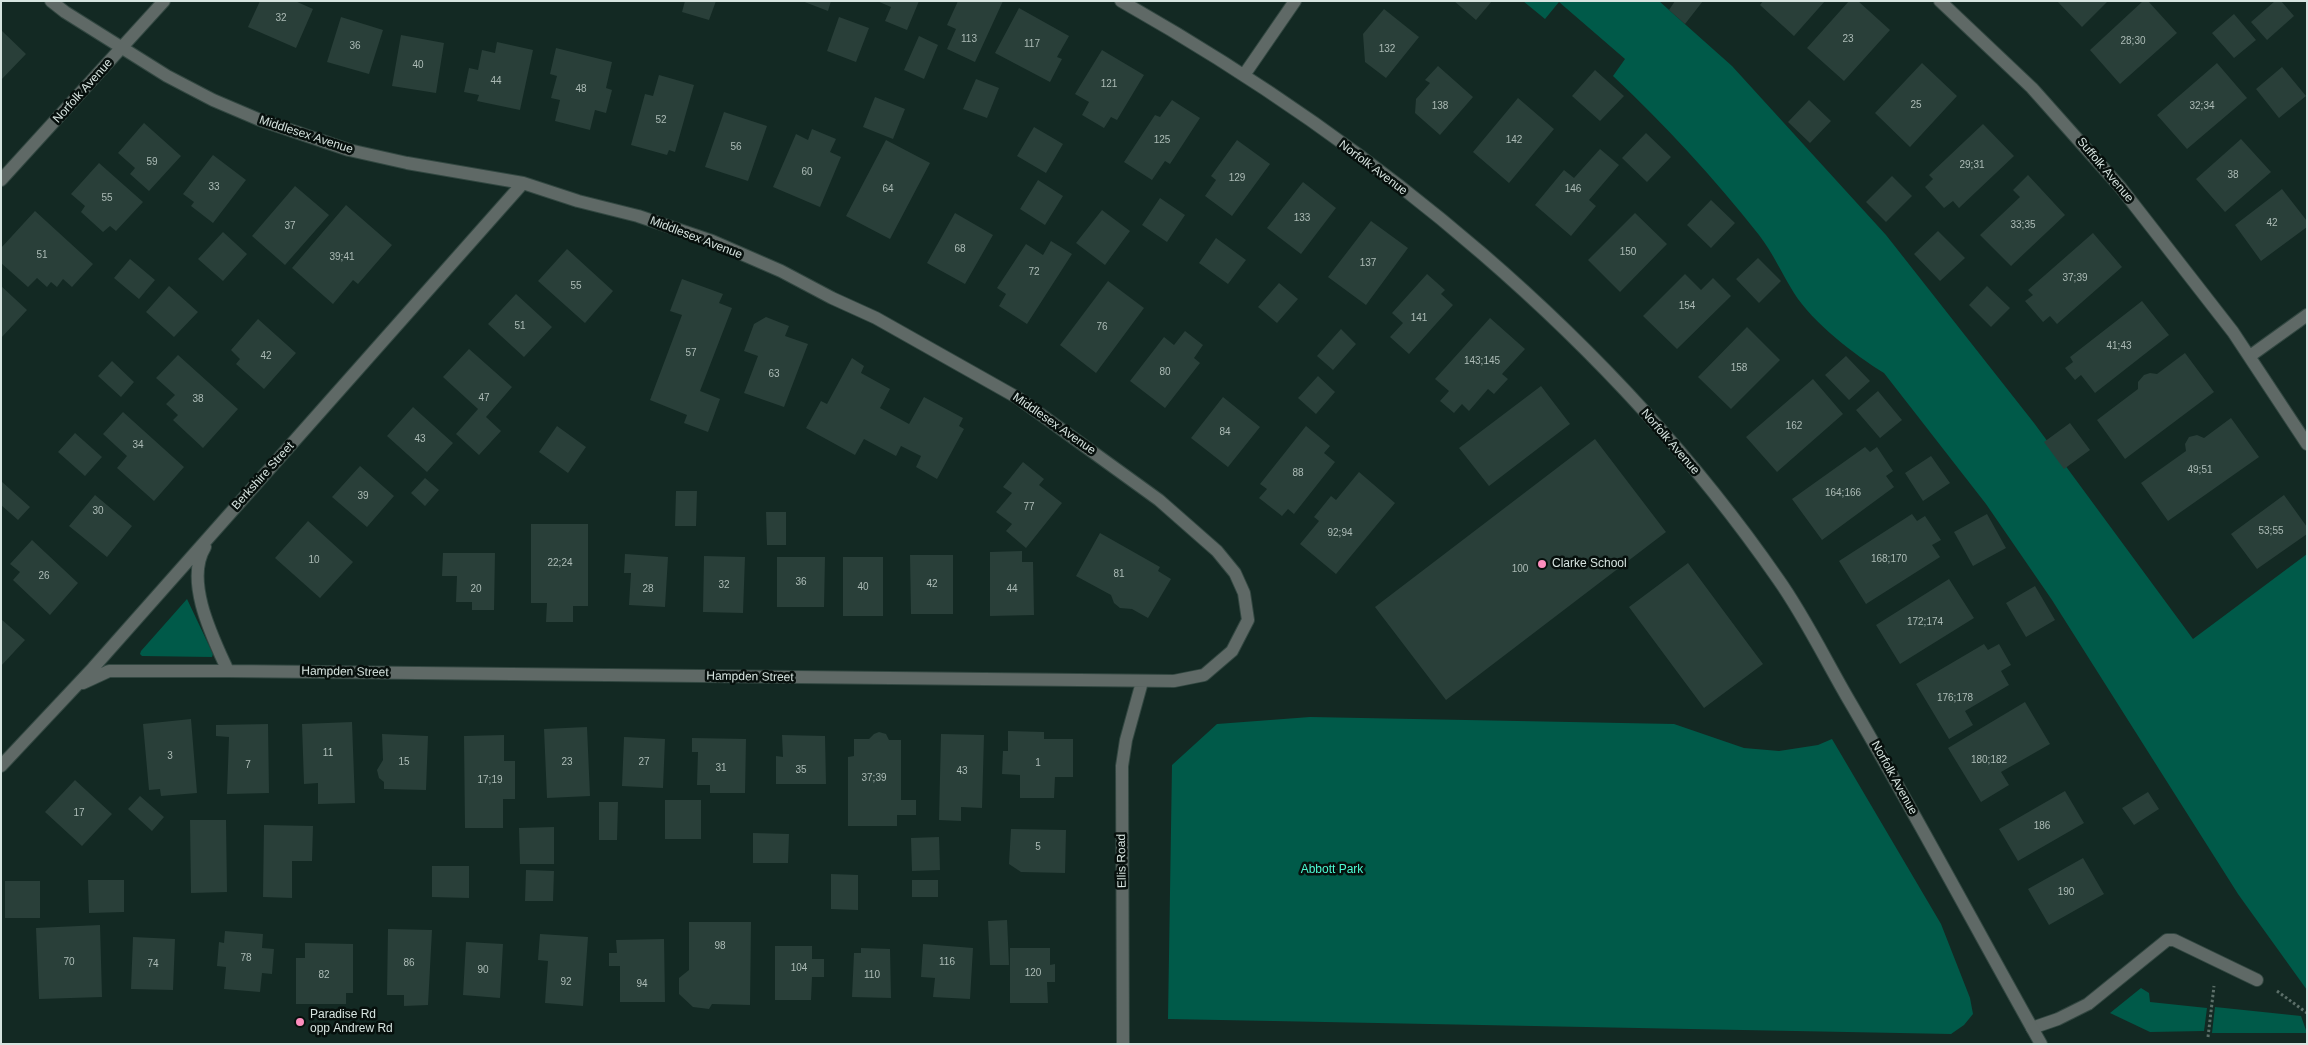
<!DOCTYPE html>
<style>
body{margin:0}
#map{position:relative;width:2308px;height:1045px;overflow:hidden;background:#132923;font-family:Helvetica,sans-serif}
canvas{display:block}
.frame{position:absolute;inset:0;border:2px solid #d7e4e0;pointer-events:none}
</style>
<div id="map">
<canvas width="2308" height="1045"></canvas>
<div class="frame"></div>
</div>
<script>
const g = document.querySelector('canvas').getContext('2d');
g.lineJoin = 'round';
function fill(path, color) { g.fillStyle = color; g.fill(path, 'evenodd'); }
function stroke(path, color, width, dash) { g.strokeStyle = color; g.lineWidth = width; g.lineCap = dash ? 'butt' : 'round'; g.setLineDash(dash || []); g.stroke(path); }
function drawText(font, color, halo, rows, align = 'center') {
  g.font = font + ' Helvetica,sans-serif'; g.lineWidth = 5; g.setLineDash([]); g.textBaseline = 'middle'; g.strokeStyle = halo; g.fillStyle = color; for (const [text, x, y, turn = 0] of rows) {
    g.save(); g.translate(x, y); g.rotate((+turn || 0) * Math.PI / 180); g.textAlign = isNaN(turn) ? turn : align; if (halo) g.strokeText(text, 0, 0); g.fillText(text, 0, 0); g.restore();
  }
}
fill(new Path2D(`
 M1523,1H1659L1732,66L1886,235L2034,423L2193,639L2307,554V990L2238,894L2052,600L1986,504L1884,373C1855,355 1813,323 1794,293C1782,274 1773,253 1759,235C1714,178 1665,125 1613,76L1625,59L1559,2L1545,19Z
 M187,599L213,654L212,657L142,656L140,654L141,651Z
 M1310,717L1674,724L1744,748L1779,751L1818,745L1832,739L1941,924L1970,998L1973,1014L1964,1025L1951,1034L1168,1019L1172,765L1217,724Z
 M2141,988L2149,993L2150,1002L2207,1008L2204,1031L2150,1032L2110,1013Z
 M2215,1007L2301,1016L2307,1033H2212Z`), '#005a49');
fill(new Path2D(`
 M260,1H295L313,9L296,48L248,27Z
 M685,1H716L709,20L682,12Z
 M802,1H831L828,11Z
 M877,1H919L907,30L885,21L891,7Z
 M958,1H1003L975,62L947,49L956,29L947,25Z
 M1454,1H1492L1476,20Z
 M1675,1H1703L1685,24L1669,10Z
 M1763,1H1825L1794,36L1760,5Z
 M1849,1H1858L1890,30L1844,81L1807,48Z
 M2057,1H2108L2082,27Z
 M2143,1H2148L2177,33L2120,84L2090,50Z
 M2275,1H2281L2294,16L2267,40L2251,22Z
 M1019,8L1069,36L1057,57L1062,59L1050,82L995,53Z
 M1384,9L1419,37L1386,78L1365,62L1363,34Z
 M2234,14L2256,40L2234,58L2212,33Z
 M341,17L383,30L369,74L327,62Z
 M839,17L869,28L856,62L827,51Z
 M1,30L26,54L1,80Z
 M401,35L444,43L436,93L392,86Z
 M919,36L938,45L924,79L904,70Z
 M497,42L533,50L520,110L477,101L479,95L464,92L469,68L478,70L482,50L495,53Z
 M556,48L612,62L606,88L612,90L606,113L595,110L590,130L555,121L560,100L551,98L557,76L550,74Z
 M1102,50L1144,75L1117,120L1111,117L1104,128L1082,115L1089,102L1075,94Z
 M1922,63L1957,96L1910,147L1875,113Z
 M2217,63L2247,98L2187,149L2157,115Z
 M1438,66L1473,97L1440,135L1415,113L1416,99L1430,83L1425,80Z
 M2282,67L2306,96L2279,118L2256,89Z
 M1595,70L1624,96L1600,121L1572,96Z
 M659,75L694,85L675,152L669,150L667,155L631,145L645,94L653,96Z
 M976,79L999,88L987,118L963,109Z
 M875,97L905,109L893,139L863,127Z
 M1518,98L1554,129L1509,183L1473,152Z
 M1172,100L1200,118L1170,164L1165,161L1152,180L1124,162L1155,115L1160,117Z
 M1809,100L1831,121L1810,143L1788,122Z
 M724,112L767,126L748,181L705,167Z
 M144,123L181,156L149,191L130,174L135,168L118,153Z
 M1983,124L2014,156L1959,208L1953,201L1944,208L1925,187L1933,179L1929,175Z
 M1034,127L1063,144L1046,173L1017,156Z
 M812,129L836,139L830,152L841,157L820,207L773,187L796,134L808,140Z
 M1646,133L1671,157L1647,182L1622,158Z
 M2241,139L2271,172L2225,212L2196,179Z
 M886,140L930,163L890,239L846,216Z
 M1237,140L1270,164L1232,216L1205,196L1216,180L1211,176Z
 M1600,149L1619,165L1589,200L1596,206L1571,236L1535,205L1564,170L1574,178Z
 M213,155L246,180L213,223L191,206L194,202L183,194Z
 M99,163L143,202L116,231L110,226L103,232L81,212L85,206L71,194Z
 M2028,175L2065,215L2011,266L1980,235L2020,197L2013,190Z
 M1892,176L1912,196L1886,222L1866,202Z
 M1038,180L1063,196L1045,225L1020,209Z
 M1303,182L1336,208L1301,254L1267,228Z
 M295,186L329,215L285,265L252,236Z
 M2282,189L2307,221V227L2261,261L2235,225Z
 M1160,198L1185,215L1167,242L1142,225Z
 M1711,200L1735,223L1711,248L1687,225Z
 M346,205L392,245L358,284L353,280L333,304L292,268Z
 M1102,210L1130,231L1105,265L1076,243Z
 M35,211L93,264L72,287L63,279L57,287L51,282L47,287L37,278L28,287L1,263V248Z
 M955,213L993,235L965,284L927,263Z
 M1635,213L1667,244L1620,292L1588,260Z
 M1371,221L1408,248L1366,305L1328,277Z
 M1938,231L1965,258L1940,281L1914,254Z
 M223,232L247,254L223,281L198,259Z
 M2093,233L2122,267L2057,324L2050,316L2043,322L2025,301L2033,295L2028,290Z
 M1216,238L1246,260L1228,284L1199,263Z
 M1051,241L1072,254L1027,324L999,306L1006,294L997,288L1026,244L1043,255Z
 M567,249L613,291L585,323L538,281Z
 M1758,258L1781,281L1759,303L1736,279Z
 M130,259L155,280L139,299L114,278Z
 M1427,274L1445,290L1441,294L1453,305L1409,354L1390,337L1403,323L1392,313Z
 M1685,274L1701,290L1713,278L1731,296L1677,349L1643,316Z
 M682,279L723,294L719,303L732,308L700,391L720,399L708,432L684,423L687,415L650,400L682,315L670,311Z
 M1108,281L1144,308L1096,373L1060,345Z
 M1279,283L1298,299L1277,323L1258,307Z
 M1,286L27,310L1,338Z
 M169,286L198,312L174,337L146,312Z
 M1987,286L2010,308L1991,327L1969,305Z
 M516,294L552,327L524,357L488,324Z
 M2142,301L2169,335L2095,393L2081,375L2075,380L2065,368L2073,362L2070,357Z
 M766,317L789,326L785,336L808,344L784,407L744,393L758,356L744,351L754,324Z
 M1490,318L1525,349L1502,374L1508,379L1494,394L1488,389L1469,411L1462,404L1454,413L1440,401L1449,391L1435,379Z
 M258,319L296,353L264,389L236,364L240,359L231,350Z
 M1747,327L1780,360L1731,409L1698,377Z
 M1341,329L1356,344L1333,370L1317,356Z
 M1185,331L1203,345L1194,358L1200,363L1165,408L1130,381L1164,337L1174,345Z
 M469,349L512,387L486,417L501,431L479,455L456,434L478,409L443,377Z
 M2185,353L2214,392L2125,459L2097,420L2138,389V382L2144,375L2150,373L2157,374Z
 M178,355L238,409L203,448L173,420L178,415L166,404L175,395L156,378Z
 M1846,356L1870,381L1849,400L1825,375Z
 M852,358L864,366L861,373L890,389L880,408L909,424L924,397L963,418L959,426L964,429L937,479L916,467L921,456L901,446L896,456L864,439L855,455L806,428L821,401L827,404Z
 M112,361L134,382L121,397L98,376Z
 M1318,376L1335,392L1316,414L1298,398Z
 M1813,379L1843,414L1777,472L1746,437Z
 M1541,386L1570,424L1489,486L1459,448Z
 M1878,391L1902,420L1880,438L1856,410Z
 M1223,397L1260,427L1228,467L1191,438Z
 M413,407L453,443L427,472L387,436Z
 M123,412L184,467L154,501L117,468L127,456L103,434Z
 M2231,418L2259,457L2168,521L2141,483L2186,451L2185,444L2189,437L2197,435L2204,438Z
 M2070,423L2090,450L2064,469L2044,442Z
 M557,426L586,447L568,473L539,452Z
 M1306,426L1330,446L1324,453L1335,462L1294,514L1288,509L1282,516L1259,498L1267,489L1260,484Z
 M75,433L102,457L85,476L58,452Z
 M1595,439L1666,532L1446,700L1375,607Z
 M1865,447L1870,452L1877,447L1893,471L1886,476L1894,487L1822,540L1792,499Z
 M1931,456L1950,483L1923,501L1905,473Z
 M1023,462L1044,479L1039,485L1062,503L1026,548L1006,531L1012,524L996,512L1012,493L1003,487Z
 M360,466L394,496L367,527L332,497Z
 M1359,472L1395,503L1336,574L1300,544L1319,521L1314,517L1331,496L1336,500Z
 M425,478L439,490L425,506L411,493Z
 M1,481L30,507L18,520L1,505Z
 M676,491H697L696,526H675Z
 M95,495L132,526L107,557L69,526Z
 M2284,495L2307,527V534L2257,569L2231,534Z
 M766,512H786V545H767Z
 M1912,514L1917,521L1925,516L1941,540L1932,545L1940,557L1866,604L1839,561Z
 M1987,514L2006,548L1973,566L1954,532Z
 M308,521L353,562L320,598L275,558Z
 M531,524H588V606H573V622H546L547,603H531Z
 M1100,533L1160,567L1158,571L1171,579L1148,618L1132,609L1120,608L1114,603L1111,595L1076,576Z
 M32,540L78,583L50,615L13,580L20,572L10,564Z
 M1022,551V562H1033L1034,615L990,616V552Z
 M443,553H495L494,610H472V602H456L457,576H442Z
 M625,554L668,557L665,607L629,605L631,573H624Z
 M910,555H953V614H911Z
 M704,556L745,557L743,613L703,612Z
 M777,557H825L824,607H777Z
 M843,557H883V616H843Z
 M1688,563L1763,664L1704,708L1629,607Z
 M1949,579L1974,618L1900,664L1876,625Z
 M2035,586L2055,620L2026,637L2006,603Z
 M1,619L25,640L1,666Z
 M1984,644L1988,650L1999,644L2011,665L2001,671L2009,685L1965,711L1973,725L1949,739L1916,684Z
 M2025,702L2050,744L2001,772L2009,785L1981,802L1948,748Z
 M191,719L197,793L161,796L160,789L149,790L143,724Z
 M352,722L355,803L318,804V783L304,784L302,724Z
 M268,724L269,793L227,794L229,737L216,736V725Z
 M587,727L590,796L547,798L544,729Z
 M1008,731L1044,732V739H1073V777H1055L1054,798H1020V775L1002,774L1003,751H1008Z
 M879,732L886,734L889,740H901V800H916V815H897V826H848V757L854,756V739H869L874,734Z
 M382,734L428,736L426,790L384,789V782L379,778L377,770L383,760Z
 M941,734L984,735L982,808L961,807V821L939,820Z
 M504,735V761H515V799H503V828H465L464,736Z
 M782,735L825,736L826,784H776V756L783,757Z
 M624,737L665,739L663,788L622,786Z
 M692,738L746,739L745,793H710V785H697L698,752H692Z
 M75,780L112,814L82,846L45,812Z
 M2065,791L2084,823L2018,861L1999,829Z
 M2148,792L2159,809L2134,825L2122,808Z
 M140,796L164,817L152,831L128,809Z
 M665,800H701V839H665Z
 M599,802H618L617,840H599Z
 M190,820H226L227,892L191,893Z
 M264,825L313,826L312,861H292V898L263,897Z
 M554,827V864H520L519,828Z
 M1011,829L1066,830L1065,873L1021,872L1009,864Z
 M753,833L789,834L788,863H753Z
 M939,837L940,870L912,871L911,838Z
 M2083,858L2104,894L2049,925L2028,889Z
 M432,866H469V898L432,897Z
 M526,870L554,871L553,901H525Z
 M831,874L858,875V910L831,909Z
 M88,880H124V912L89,913Z
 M912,880H938V897H912Z
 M5,881H40V918H5Z
 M1007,920L1009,965H990L988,921Z
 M689,922H751L750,1005L712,1004L709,1009L693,1007L679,994V978L689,970Z
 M100,925L102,997L39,999L36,928Z
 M388,929L432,930L428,1005L404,1006V995H387Z
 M225,931L263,934L262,948L274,949L272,974L262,973L260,992L224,989L226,967L217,966L219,942L224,943Z
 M540,934L588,937L583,1006L545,1003L548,961L538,960Z
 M133,937L175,939L173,990L131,989Z
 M664,939L665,1002H620V966H609V953H617L616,940Z
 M466,942L503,944L500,998L463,995Z
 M305,943L353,944V993H346V1004H296V958H305Z
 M923,944L973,948L970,999L933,997L935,978L921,977Z
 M775,946H812V959H824V977H812L811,1000H775Z
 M861,948L890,949L891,998L852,997L854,953H861Z
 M1010,948H1050V965L1055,964V982H1047L1048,1003H1010Z`), '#293f39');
const lane = new Path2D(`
 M2032,1028L2058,1019L2088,1004L2167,940H2174L2257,980`);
const street = new Path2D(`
 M51,1L65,12L167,76L213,100L260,120L349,150L407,163L523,183L578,201L638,216L712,241L781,271L832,298L876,318L1018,398L1159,500L1217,551L1235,573L1244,593L1248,620L1232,651L1204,675L1174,681L228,671
 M1121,1C1374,144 1612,339 1778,579C1805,617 1826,661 1850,702C1916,815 1977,930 2041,1044
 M1940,1L2032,88L2121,188L2233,332L2307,444
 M1244,75L1295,1
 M1,180L164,1
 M2250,356L2307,315
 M83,683L109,671H228C213,638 184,581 205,547
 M1,766L93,668L523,183
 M1123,1044L1122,766L1126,740L1142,682`);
stroke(lane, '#324741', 14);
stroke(street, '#324741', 14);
stroke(new Path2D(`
 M2277,991L2307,1013
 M2208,1037L2214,986`), '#5c6f69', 3, [2.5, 2.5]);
stroke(lane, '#5f6966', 12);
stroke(street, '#5f6966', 12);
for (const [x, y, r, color] of [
 [1542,564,5,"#fe8ebe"],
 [300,1022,5,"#fe8ebe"]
]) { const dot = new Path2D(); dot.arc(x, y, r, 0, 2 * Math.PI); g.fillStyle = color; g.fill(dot); stroke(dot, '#07100d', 2); }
drawText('10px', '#acbbb6', null, [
 ["32",281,18],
 ["113",969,39],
 ["23",1848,39],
 ["28;30",2133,41],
 ["117",1032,44],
 ["36",355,46],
 ["132",1387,49],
 ["40",418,65],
 ["44",496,81],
 ["121",1109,84],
 ["48",581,89],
 ["25",1916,105],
 ["138",1440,106],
 ["32;34",2202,106],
 ["52",661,120],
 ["125",1162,140],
 ["142",1514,140],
 ["56",736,147],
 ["59",152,162],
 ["29;31",1972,165],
 ["60",807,172],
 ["38",2233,175],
 ["129",1237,178],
 ["33",214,187],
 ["64",888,189],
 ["146",1573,189],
 ["55",107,198],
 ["133",1302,218],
 ["42",2272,223],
 ["33;35",2023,225],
 ["37",290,226],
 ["68",960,249],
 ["150",1628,252],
 ["51",42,255],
 ["39;41",342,257],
 ["137",1368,263],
 ["72",1034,272],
 ["37;39",2075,278],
 ["55",576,286],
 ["154",1687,306],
 ["141",1419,318],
 ["51",520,326],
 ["76",1102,327],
 ["41;43",2119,346],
 ["57",691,353],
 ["42",266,356],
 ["143;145",1482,361],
 ["158",1739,368],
 ["80",1165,372],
 ["63",774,374],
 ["47",484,398],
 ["38",198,399],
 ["162",1794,426],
 ["84",1225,432],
 ["43",420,439],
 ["34",138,445],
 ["49;51",2200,470],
 ["88",1298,473],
 ["164;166",1843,493],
 ["39",363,496],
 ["77",1029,507],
 ["30",98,511],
 ["53;55",2271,531],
 ["92;94",1340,533],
 ["168;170",1889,559],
 ["10",314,560],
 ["22;24",560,563],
 ["100",1520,569],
 ["81",1119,574],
 ["26",44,576],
 ["36",801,582],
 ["42",932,584],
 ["32",724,585],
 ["40",863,587],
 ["20",476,589],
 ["28",648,589],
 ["44",1012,589],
 ["172;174",1925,622],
 ["176;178",1955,698],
 ["11",328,753],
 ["3",170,756],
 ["180;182",1989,760],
 ["15",404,762],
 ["23",567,762],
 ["27",644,762],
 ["1",1038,763],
 ["7",248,765],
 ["31",721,768],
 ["35",801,770],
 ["43",962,771],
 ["37;39",874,778],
 ["17;19",490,780],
 ["17",79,813],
 ["186",2042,826],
 ["5",1038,847],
 ["190",2066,892],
 ["98",720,946],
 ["78",246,958],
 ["70",69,962],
 ["116",947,962],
 ["86",409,963],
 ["74",153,964],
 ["104",799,968],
 ["90",483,970],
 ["120",1033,973],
 ["82",324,975],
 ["110",872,975],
 ["92",566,982],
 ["94",642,984]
]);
drawText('12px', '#d7e4e0', '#07100d', [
 ["Norfolk Avenue",83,91,-48],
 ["Middlesex Avenue",306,135,18],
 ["Norfolk Avenue",1373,168,37],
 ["Suffolk Avenue",2105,170,50],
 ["Middlesex Avenue",696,238,21],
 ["Middlesex Avenue",1054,424,35],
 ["Norfolk Avenue",1670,442,49],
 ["Berkshire Street",263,476,-48],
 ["Hampden Street",345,672,1],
 ["Hampden Street",750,677,1],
 ["Norfolk Avenue",1894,778,61],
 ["Ellis Road",1122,861,-91]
]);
drawText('12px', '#d7e4e0', '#07100d', [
 ["Clarke School",1552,564],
 ["Paradise Rd",310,1015],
 ["opp Andrew Rd",310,1029]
], 'left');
drawText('12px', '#4dfad3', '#07100d', [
 ["Abbott Park",1332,870]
]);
</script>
